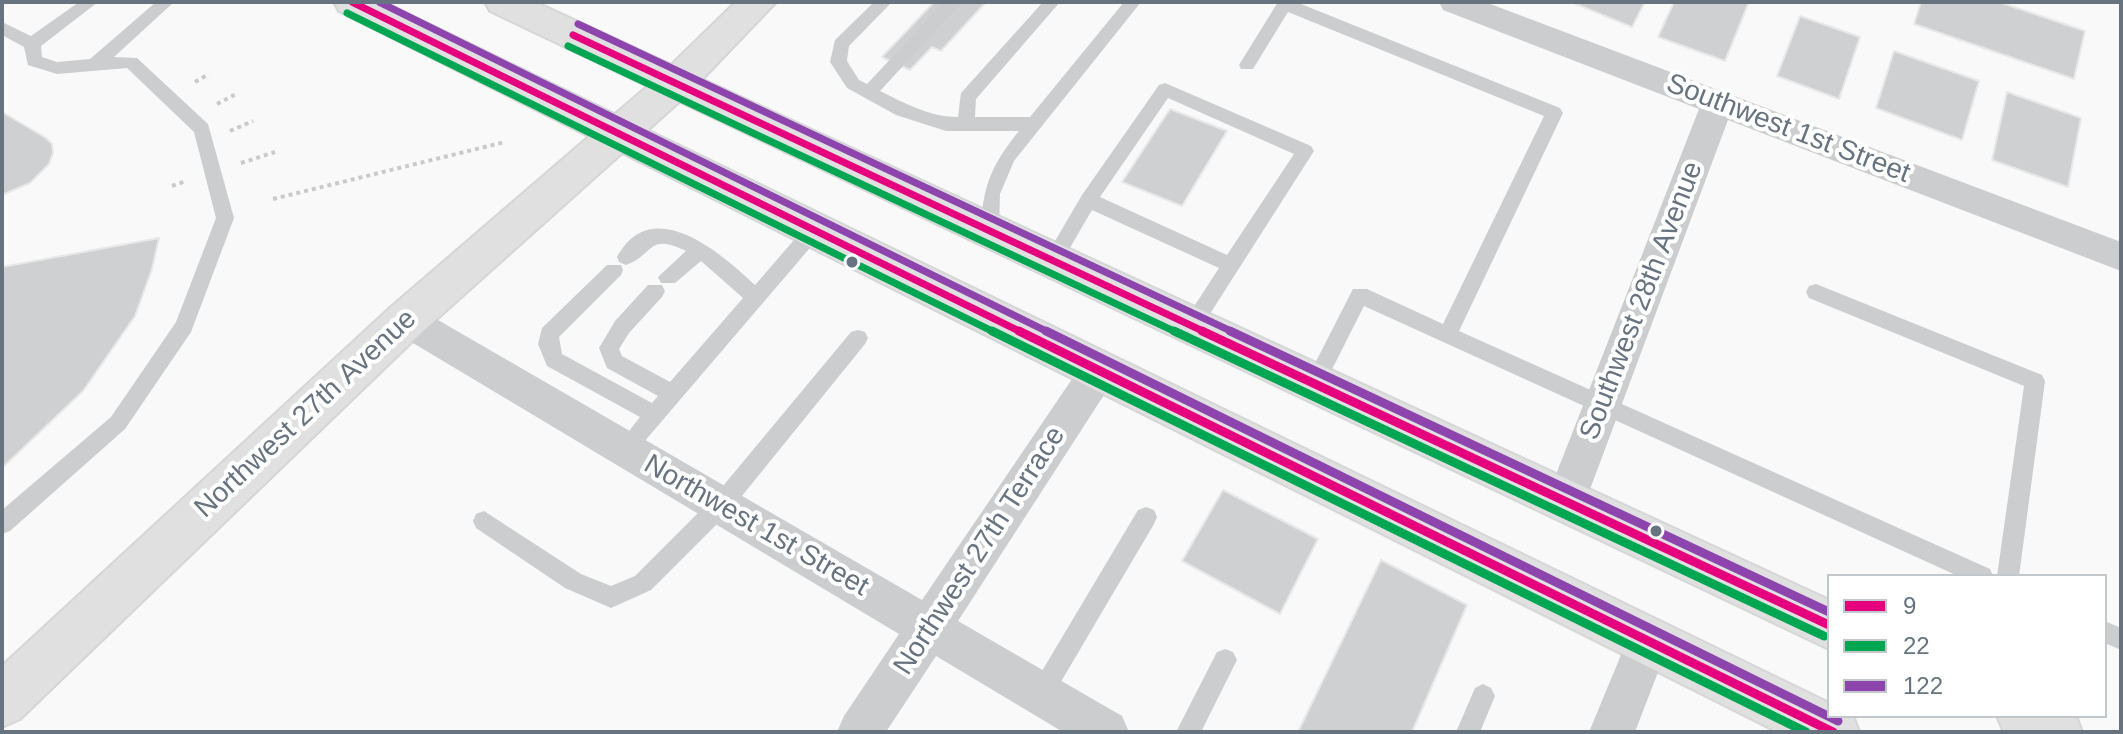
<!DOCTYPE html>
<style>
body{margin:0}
#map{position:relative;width:2123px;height:734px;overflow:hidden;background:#f9f9f9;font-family:Helvetica,sans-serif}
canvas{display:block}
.frame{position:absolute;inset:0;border:4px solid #677480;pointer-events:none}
.legend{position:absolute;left:1827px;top:574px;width:280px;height:144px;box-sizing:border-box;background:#fff;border:2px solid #c2c7cc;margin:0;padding:10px 14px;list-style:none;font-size:24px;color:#677480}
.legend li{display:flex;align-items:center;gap:16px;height:40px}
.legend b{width:40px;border:2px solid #c2c7cc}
</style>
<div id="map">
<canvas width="2123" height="734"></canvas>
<div class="frame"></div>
<ul class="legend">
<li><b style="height:10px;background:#e5007d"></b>9</li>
<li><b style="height:10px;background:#00a651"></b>22</li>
<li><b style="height:10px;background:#8e44ad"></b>122</li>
</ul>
</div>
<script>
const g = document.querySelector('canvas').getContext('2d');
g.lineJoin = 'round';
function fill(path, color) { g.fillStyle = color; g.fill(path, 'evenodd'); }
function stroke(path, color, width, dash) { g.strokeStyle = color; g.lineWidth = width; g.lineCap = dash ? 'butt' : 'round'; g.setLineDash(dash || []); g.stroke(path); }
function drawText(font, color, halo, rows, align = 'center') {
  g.font = font + ' Helvetica,sans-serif'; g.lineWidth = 8; g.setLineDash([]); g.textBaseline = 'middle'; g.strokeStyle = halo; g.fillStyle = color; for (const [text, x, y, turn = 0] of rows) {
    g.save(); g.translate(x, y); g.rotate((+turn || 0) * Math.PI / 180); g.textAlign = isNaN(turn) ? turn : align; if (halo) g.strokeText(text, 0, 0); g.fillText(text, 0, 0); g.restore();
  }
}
const building = new Path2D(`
 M934,2H986L941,51L932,47L910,70L882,57Z
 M1571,2H1645L1632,27Z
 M1674,2H1749L1725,61L1658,37Z
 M1921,2H1999L2085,31L2074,79L1914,24Z
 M1800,16L1860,37L1839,99L1777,76Z
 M1894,51L1979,81L1962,140L1876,108Z
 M2007,92L2081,118L2068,187L1992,160Z
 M1170,109L1227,131L1182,206L1122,182Z
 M2,112L46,138L52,144L53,153L49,164L30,183L2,195Z
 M159,238L152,269L135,316L83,391L2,468V267Z
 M1223,490L1318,539L1280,614L1182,561Z
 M1381,560L1467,605L1412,732H1298Z`);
fill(building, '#cfd0d1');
stroke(building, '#e8e8e8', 2);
const secondary = new Path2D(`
 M736,2H776L689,93L421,333L20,719L2,727V666L391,307L663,73Z`);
const primary = new Path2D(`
 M334,2H383L1829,703V716H1853L1859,732H1778L339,11Z
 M485,2H535L1829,600V649L490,11Z
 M1997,716H2076L2082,732H2004Z`);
stroke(secondary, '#d5d6d7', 4);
stroke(primary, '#d5d6d7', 4);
stroke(new Path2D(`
 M195,82L209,74
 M217,104L236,94
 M230,131L253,121
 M241,163L275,152
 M172,186L186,181
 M273,199L505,142`), '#c9cacb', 4, [4, 4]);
fill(new Path2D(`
 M79,2H98L41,46L42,57L57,62L90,59L156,2H174L114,57L137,58L208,124L234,218L191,332L125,429L10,531L2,534V510L111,417L176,322L216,218L194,132L127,68L57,74L28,65L24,47L2,35V22L31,36Z
 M874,2H892L849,46L847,61L859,80L867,84L944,2H962L880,91C904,103 930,117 958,117L961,93L1043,2H1060L976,99L975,117H1030L1124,2H1141L1014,161L1000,194L999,230L990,237L981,230C982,187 992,164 1019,131H946L896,115L847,88L830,62L835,40Z
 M1278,2H1296L1560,108L1563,113L1459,331L1990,569L1993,576H1958L1364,306L1322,389L1315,392L1308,389L1305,383L1353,289H1367L1443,324L1544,116L1288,12L1253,69H1241L1239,65Z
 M1165,83L1311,146L1314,151L1199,331L1192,333L1185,331L1182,325L1219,268L1092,210L1060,265H1046L1044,260L1082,195L1159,85ZM1168,98L1294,154L1227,255L1100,197Z
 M814,223L823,230L821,235L632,456L625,458L618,456L615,449L640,417L547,366L538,344L542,328L607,265H621L623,270L621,275L559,337L562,354L652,403L658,396L607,368L599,348L615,321L648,285H662L665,291L662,297L629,333L619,349L622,356L670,382L743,298L701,261L675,283H661L658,277L686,251C648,232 654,255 626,265L619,262L617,257C652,192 722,254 755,285L807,225Z
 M1816,284L2042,375L2045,381L2019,576H1997L2024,386L1809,298L1806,292L1809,286Z
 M858,330L865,332L868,338L865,344L729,512L651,590L611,608L565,588L476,528L473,521L476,514L484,511L581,574L611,586L635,576L713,498L851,332Z
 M1146,507L1154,510L1157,517L1154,524L1049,702L1041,706L1033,702L1029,694L1033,686L1138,510Z
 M2105,621L2121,628V650L2105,643Z
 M1225,649L1233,652L1237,660L1201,732H1176L1217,652Z
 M1483,684L1491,688L1495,696L1480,732H1456L1475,688Z`), '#cccdce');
fill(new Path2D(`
 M1439,2H1485L2121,242V271L1728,120L1586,500L1580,513L1566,519L1552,513L1546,500L1699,109L1443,10Z
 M406,305L419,309L922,600L1087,357L1100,353L1113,357L1119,369L1113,381L958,621L1122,716L1129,732H1063L936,656L886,732H837L844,716L899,634L393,331L387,320L393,309Z
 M1648,620L1663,626L1670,641L1635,732H1589L1633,626Z`), '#cccdce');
fill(secondary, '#e0e0e1');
fill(primary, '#e0e0e1');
stroke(new Path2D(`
 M352,2L1023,333
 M573,35L1207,333`), '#e5007d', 7);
stroke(new Path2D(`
 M1019,331L1833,732
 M1202,331L1829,625`), '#e5007d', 9);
stroke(new Path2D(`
 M347,13L996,333
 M568,46L1178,333`), '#00a651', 7);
stroke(new Path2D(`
 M992,331L1806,732
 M1174,331L1824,636`), '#00a651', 9);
stroke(new Path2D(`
 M379,2L1050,333
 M578,24L1235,333`), '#8e44ad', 7);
stroke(new Path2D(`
 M1046,331L1838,721
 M1230,331L1829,612`), '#8e44ad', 9);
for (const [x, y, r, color] of [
 [852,262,7,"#677480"],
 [1656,531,7,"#677480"]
]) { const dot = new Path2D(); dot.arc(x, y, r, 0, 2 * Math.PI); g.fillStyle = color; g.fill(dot); stroke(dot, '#fff', 3); }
drawText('28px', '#677480', '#fff', [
 ["Southwest 1st Street",1788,129,21],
 ["Southwest 28th Avenue",1642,301,-69],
 ["Northwest 27th Avenue",306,414,-43],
 ["Northwest 1st Street",756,526,30],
 ["Northwest 27th Terrace",980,551,-57]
]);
</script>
